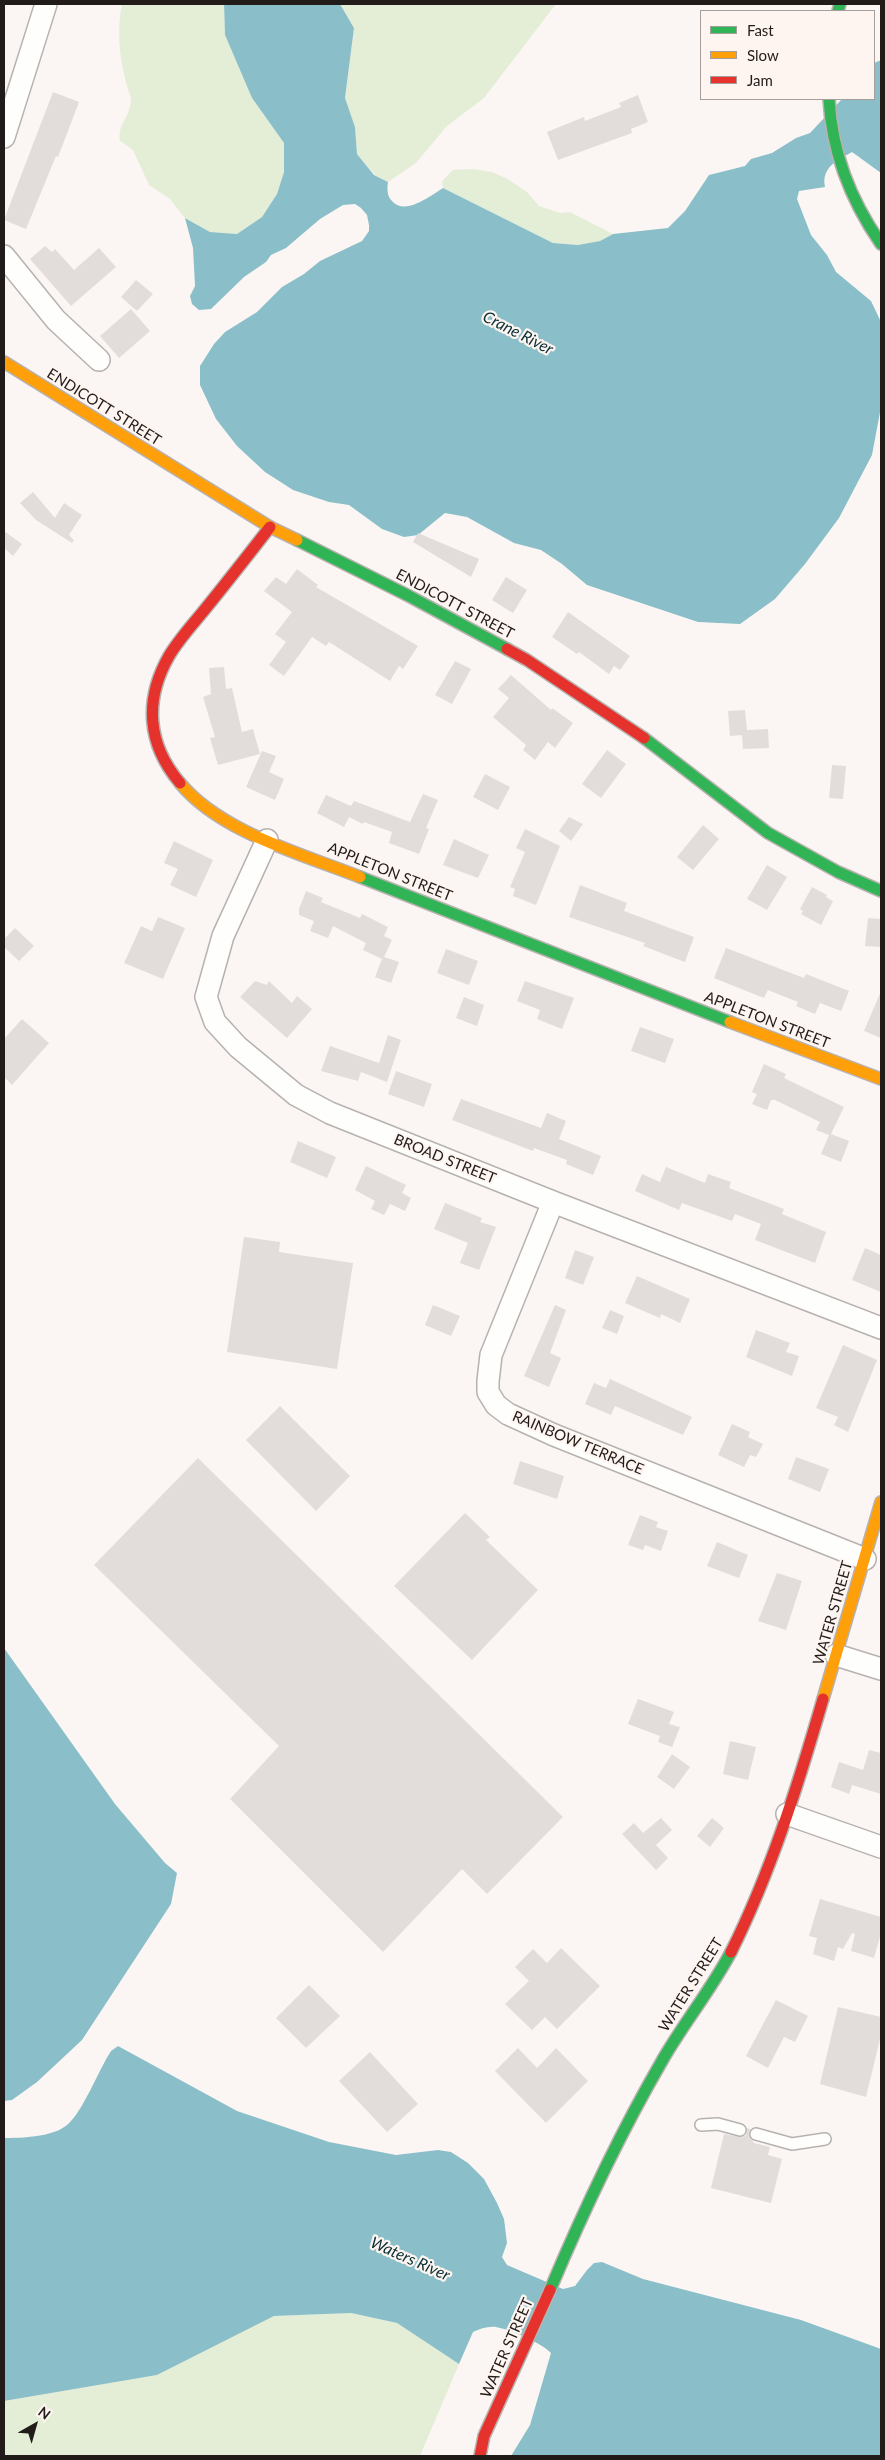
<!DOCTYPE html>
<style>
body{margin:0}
#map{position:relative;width:885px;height:2460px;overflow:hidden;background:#fbf6f4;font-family:Lato,sans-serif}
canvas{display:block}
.frame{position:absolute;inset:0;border:5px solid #211c19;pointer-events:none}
.legend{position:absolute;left:700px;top:10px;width:175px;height:90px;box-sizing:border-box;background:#fef5f1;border:1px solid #a69e9b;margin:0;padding:6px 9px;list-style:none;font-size:15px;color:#211c19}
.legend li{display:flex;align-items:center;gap:10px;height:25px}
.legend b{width:25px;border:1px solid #a69e9b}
.north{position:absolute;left:10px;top:2400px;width:50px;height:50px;-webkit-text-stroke:4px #fef5f1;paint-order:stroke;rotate:38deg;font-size:14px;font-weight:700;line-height:20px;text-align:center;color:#211c19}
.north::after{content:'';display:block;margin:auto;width:18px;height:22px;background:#211c19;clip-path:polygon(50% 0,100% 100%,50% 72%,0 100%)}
</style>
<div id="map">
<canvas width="885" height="2460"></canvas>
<div class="frame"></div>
<ul class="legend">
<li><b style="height:6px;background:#30b455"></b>Fast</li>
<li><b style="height:6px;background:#ff9f0a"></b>Slow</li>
<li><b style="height:6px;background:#e5322d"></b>Jam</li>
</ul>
<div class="north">N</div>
</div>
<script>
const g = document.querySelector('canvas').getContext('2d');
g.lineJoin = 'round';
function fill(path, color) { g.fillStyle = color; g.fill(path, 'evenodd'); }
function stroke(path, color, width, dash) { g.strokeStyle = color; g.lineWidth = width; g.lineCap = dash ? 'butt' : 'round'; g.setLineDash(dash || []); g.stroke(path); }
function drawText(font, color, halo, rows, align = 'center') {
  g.font = font + ' Lato,sans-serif'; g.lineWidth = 4.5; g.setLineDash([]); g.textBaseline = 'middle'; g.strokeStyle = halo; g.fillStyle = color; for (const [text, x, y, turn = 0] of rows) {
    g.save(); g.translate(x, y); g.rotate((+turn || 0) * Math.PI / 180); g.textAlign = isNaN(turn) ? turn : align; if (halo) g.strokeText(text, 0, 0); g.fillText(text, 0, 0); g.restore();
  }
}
fill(new Path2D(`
 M122,4H224L225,35L252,98L284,143V172L277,194L262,217L237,234L210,232L184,217L170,199L149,185L133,150L120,141C117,125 130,117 131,101C131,94 126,86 125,78C119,56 117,26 122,4Z
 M340,4H556L484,98L447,126L416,163L388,182L375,175L357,154L355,127L345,99L354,28Z
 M472,169L492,172L506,178L527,192L539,206L560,213L570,212L613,234L600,241L578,245L553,243L443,188L442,181L453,170Z
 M351,2313L397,2323L459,2364L420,2456H4V2401L157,2375L274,2316Z`), '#e4eed6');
fill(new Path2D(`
 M224,4H340L354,28L345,98L355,127L357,154L374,175L388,182C387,189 387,196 392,201C405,216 430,196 443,188L553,243L578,245L600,241L613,234L668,228L685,211L709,175L745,166L751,159L772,153L796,138L810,133L842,99H874V63L881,60V173L852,152C838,160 821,167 825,187L799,191L797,199L811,235L827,255L836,272L871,301L881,322V407L872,455L839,518L805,564L775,599L740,624L698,622L587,585L562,564L541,550L514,543L467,517L445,513L418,535L404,537L382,529L349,505L329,502L293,490L265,472L237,446L216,419L200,385V366L214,344L225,332L257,312L282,287L304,274L320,261L362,241L369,231V225L367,215L361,208L355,204L343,205L320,219L286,248L271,255L266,262L244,277L211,309L199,310L192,304L190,296L195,286L193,248L185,218L210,232L237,234L262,217L277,194L284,172V143L252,98L225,35Z
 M4,1648L115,1804L165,1863L177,1873L171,1904L82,2040L37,2082L12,2100L4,2101Z
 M118,2046L237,2111L329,2142L396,2155L438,2150L451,2152L468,2163L484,2179L497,2203L504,2219L507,2243L502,2257L507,2265L563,2289L575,2286L587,2270L594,2263L602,2262L643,2279L801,2320L881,2349V2456H511L530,2425L551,2353C540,2342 511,2330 496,2327C488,2326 480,2329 473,2332L459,2364L397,2323L351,2313L274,2316L157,2375L4,2401V2138C22,2138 53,2137 67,2125C83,2112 99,2069 111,2051Z`), '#8abfc9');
fill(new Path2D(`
 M53,92L79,102L58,157L56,156L26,229L4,220Z
 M638,95L648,122L631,129L632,133L558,160L547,132L584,117L585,121L621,107L619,103Z
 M45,246L52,252L55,249L74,270L99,248L116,267L71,306L30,259Z
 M136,280L153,294L137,311L121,297Z
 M131,309L150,331L119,358L100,336Z
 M33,492L55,518L64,503L82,515L69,535L74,540L72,543L36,520L20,503Z
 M4,531L22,544L13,556L4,548Z
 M418,533L479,559L471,577L413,542Z
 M297,569L318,585L316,587L418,646L403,669L399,666L390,681L329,642L326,646L312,637L284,676L269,665L286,642L275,634L292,612L264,591L276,577L286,584Z
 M506,577L527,590L513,613L492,600Z
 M568,612L630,656L620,670L614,666L609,674L579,652L577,654L552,637Z
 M455,661L471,669L452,704L435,695Z
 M224,667L226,689L232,688L242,732L253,729L260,754L218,765L210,738L215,737L203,697L211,694L209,668Z
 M511,675L551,710L552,708L573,723L555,748L548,742L535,760L523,750L526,745L493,717L509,698L498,689Z
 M745,710L747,730L768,729L769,748L743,749L742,735L730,736L728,711Z
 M607,750L626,764L601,798L582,784Z
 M262,751L276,756L269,772L284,779L275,800L246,787Z
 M832,765L846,766L843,799L829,798Z
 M485,774L510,787L498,810L473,797Z
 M423,794L438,800L426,828L429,829L419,854L389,843L392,832L364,822L363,824L349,817L344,827L317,813L326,795L351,806L354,801L410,822Z
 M569,817L583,824L571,841L559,831Z
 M703,825L719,839L693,870L677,857Z
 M525,829L560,846L536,905L513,896L515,889L510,887L525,852L516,848Z
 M454,839L489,855L478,878L443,865Z
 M174,841L213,860L196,897L170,885L178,869L164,863Z
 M767,865L787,877L767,910L747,899Z
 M580,885L627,903L624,911L694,937L685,962L643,946L645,943L569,917Z
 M812,887L827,895L826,897L833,901L821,925L801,914L803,911L800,909Z
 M306,891L323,898L321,902L360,918L362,914L388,927L384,936L392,940L384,957L399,962L391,983L375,977L382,959L363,950L366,943L333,926L328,938L310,931L314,921L299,915V909Z
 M158,917L185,928L163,979L124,963L141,926L152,931Z
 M868,918L881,919V947L865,946Z
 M15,928L34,946L19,961L4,947V939Z
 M726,948L804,978L806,974L849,991L841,1011L820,1003L815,1014L796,1006L798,1002L768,990L764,998L714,978Z
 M446,949L478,961L469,985L437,973Z
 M255,981L267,985L269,981L292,1003L297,996L312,1009L287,1038L240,997Z
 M525,981L574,998L562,1029L537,1019L540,1010L517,1001Z
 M881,991V1038L864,1031Z
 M464,997L484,1005L477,1026L456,1018Z
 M22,1019L49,1043L12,1085L4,1077V1039Z
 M640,1027L674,1039L665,1063L631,1051Z
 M388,1035L401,1040L387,1082L361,1072L358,1081L321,1071L330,1046L379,1063Z
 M764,1064L786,1074L784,1078L844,1107L831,1134L849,1141L841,1162L821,1154L829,1135L816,1130L820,1122L775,1100H771L767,1110L752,1104L757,1094L752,1092Z
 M396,1071L432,1084L424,1107L388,1094Z
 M461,1099L541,1128L547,1113L566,1121L559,1139L601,1156L593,1175L566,1164L567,1160L534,1148L533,1151L452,1120Z
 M298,1141L336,1157L327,1178L290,1162Z
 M366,1166L406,1185L402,1193L411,1198L405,1211L390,1204L384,1215L371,1209L375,1201L355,1190Z
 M666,1167L705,1183L708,1174L731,1182L729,1188L784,1209L782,1214L826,1232L815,1263L755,1240L761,1224L735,1214L732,1221L682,1203L679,1210L635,1191L642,1174L660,1182Z
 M445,1203L482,1218L480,1222L496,1227L479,1270L460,1263L468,1243L434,1229Z
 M244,1237L280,1242L279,1252L353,1263L337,1369L227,1352Z
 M865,1248L881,1255V1292L852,1280Z
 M575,1250L594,1257L583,1285L565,1278Z
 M637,1276L690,1299L680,1323L661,1314L660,1318L625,1303Z
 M433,1305L460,1316L451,1336L425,1325Z
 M555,1305L566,1310L550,1353L561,1358L549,1387L524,1376Z
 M610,1310L624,1316L617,1334L602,1328Z
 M756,1330L790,1343L786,1352L799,1356L792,1376L746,1357Z
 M843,1345L877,1360L848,1432L834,1425L838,1417L816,1408Z
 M610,1379L692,1417L683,1435L615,1406L611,1415L585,1404L594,1383L606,1388Z
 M280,1406L350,1476L316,1511L246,1440Z
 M732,1424L750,1432L748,1437L763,1444L756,1457L750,1455L744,1467L718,1455Z
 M796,1457L829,1469L820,1492L788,1479Z
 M198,1458L563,1817L487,1894L462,1869L383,1952L230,1799L279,1746L94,1565Z
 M520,1461L564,1476L557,1499L513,1484Z
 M465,1513L490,1537L486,1540L538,1590L472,1660L394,1586Z
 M640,1515L658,1522L656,1527L668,1531L661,1551L645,1545L643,1550L628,1545Z
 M717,1542L748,1555L739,1578L707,1566Z
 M777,1573L802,1581L786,1630L758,1621Z
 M638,1699L674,1712L669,1724L680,1727L672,1747L658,1742L660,1736L628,1724Z
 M730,1741L756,1747L748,1780L723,1774Z
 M869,1750L881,1753V1794L852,1785L849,1794L831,1787L839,1762L863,1770Z
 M672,1754L690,1767L674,1789L657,1777Z
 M661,1818L672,1830L656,1845L668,1858L656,1870L622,1834L634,1823L643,1833Z
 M712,1818L724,1828L710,1847L697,1836Z
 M820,1899L881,1917V1933L874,1958L851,1951L855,1934L852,1933L843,1949L838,1947L834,1961L813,1954L817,1938L809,1936Z
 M561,1948L600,1986L557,2029L545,2017L532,2030L505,2004L529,1981L515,1967L533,1949L547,1963Z
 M309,1985L340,2016L306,2048L276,2018Z
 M776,2000L808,2016L795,2042L784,2037L768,2068L746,2056Z
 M838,2007L881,2017V2035L866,2097L820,2084Z
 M518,2048L537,2068L556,2048L588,2081L546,2123L495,2071Z
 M370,2052L418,2104L387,2132L339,2081Z
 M747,2128L750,2129L749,2136L754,2143L770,2147L768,2155L782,2159L771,2203L711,2188L724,2134L741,2137L746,2135Z`), '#e2dddb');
const lane = new Path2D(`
 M701,2125L718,2124L740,2130
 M756,2134L792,2144L825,2139`);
const street = new Path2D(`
 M4,137L46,4
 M4,256L56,320L99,360
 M267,840L223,936L206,997L215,1022L238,1047L296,1095L330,1113L553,1202L881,1328
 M553,1202L491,1355L488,1381V1392L496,1405L508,1414L554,1435L865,1559
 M836,1655L881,1669
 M787,1814L881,1847`);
const fast = new Path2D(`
 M838,11L840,4
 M829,99C832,153 850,199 881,244
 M297,540L409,596L507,649
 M644,738L768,833L838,872L881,891
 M360,877L730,1022
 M550,2290C583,2212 619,2135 662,2061C683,2024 711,1990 731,1952`);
const slow = new Path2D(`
 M4,362L270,527L297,540
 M180,783C220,832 302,854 360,877
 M730,1022L881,1079
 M823,1699L881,1502`);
const jam = new Path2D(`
 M507,649L527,660L644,738
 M180,783C147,744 144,700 169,656C179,639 194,623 206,608C228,581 249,554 270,527
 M731,1952C771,1872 798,1785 823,1699
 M480,2456L484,2436L550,2290`);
stroke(lane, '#b7b2af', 14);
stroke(street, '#b7b2af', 24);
stroke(fast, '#b7b2af', 14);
stroke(slow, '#b7b2af', 14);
stroke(jam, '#b7b2af', 14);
stroke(lane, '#fefefd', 11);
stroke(street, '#fefefd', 21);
stroke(fast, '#30b455', 11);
stroke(slow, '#ff9f0a', 11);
stroke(jam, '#e5322d', 11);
drawText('15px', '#211c19', '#fef5f1', [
 ["ENDICOTT STREET",104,407,32],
 ["ENDICOTT STREET",455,604,28],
 ["APPLETON STREET",390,872,22],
 ["APPLETON STREET",767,1020,21],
 ["BROAD STREET",445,1159,22],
 ["RAINBOW TERRACE",578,1443,23],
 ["WATER STREET",833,1613,-74],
 ["WATER STREET",691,1985,-58],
 ["WATER STREET",507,2348,-66]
]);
drawText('italic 16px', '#072f36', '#fef5f1', [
 ["Crane River",518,333,27],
 ["Waters River",410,2259,24]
]);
</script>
